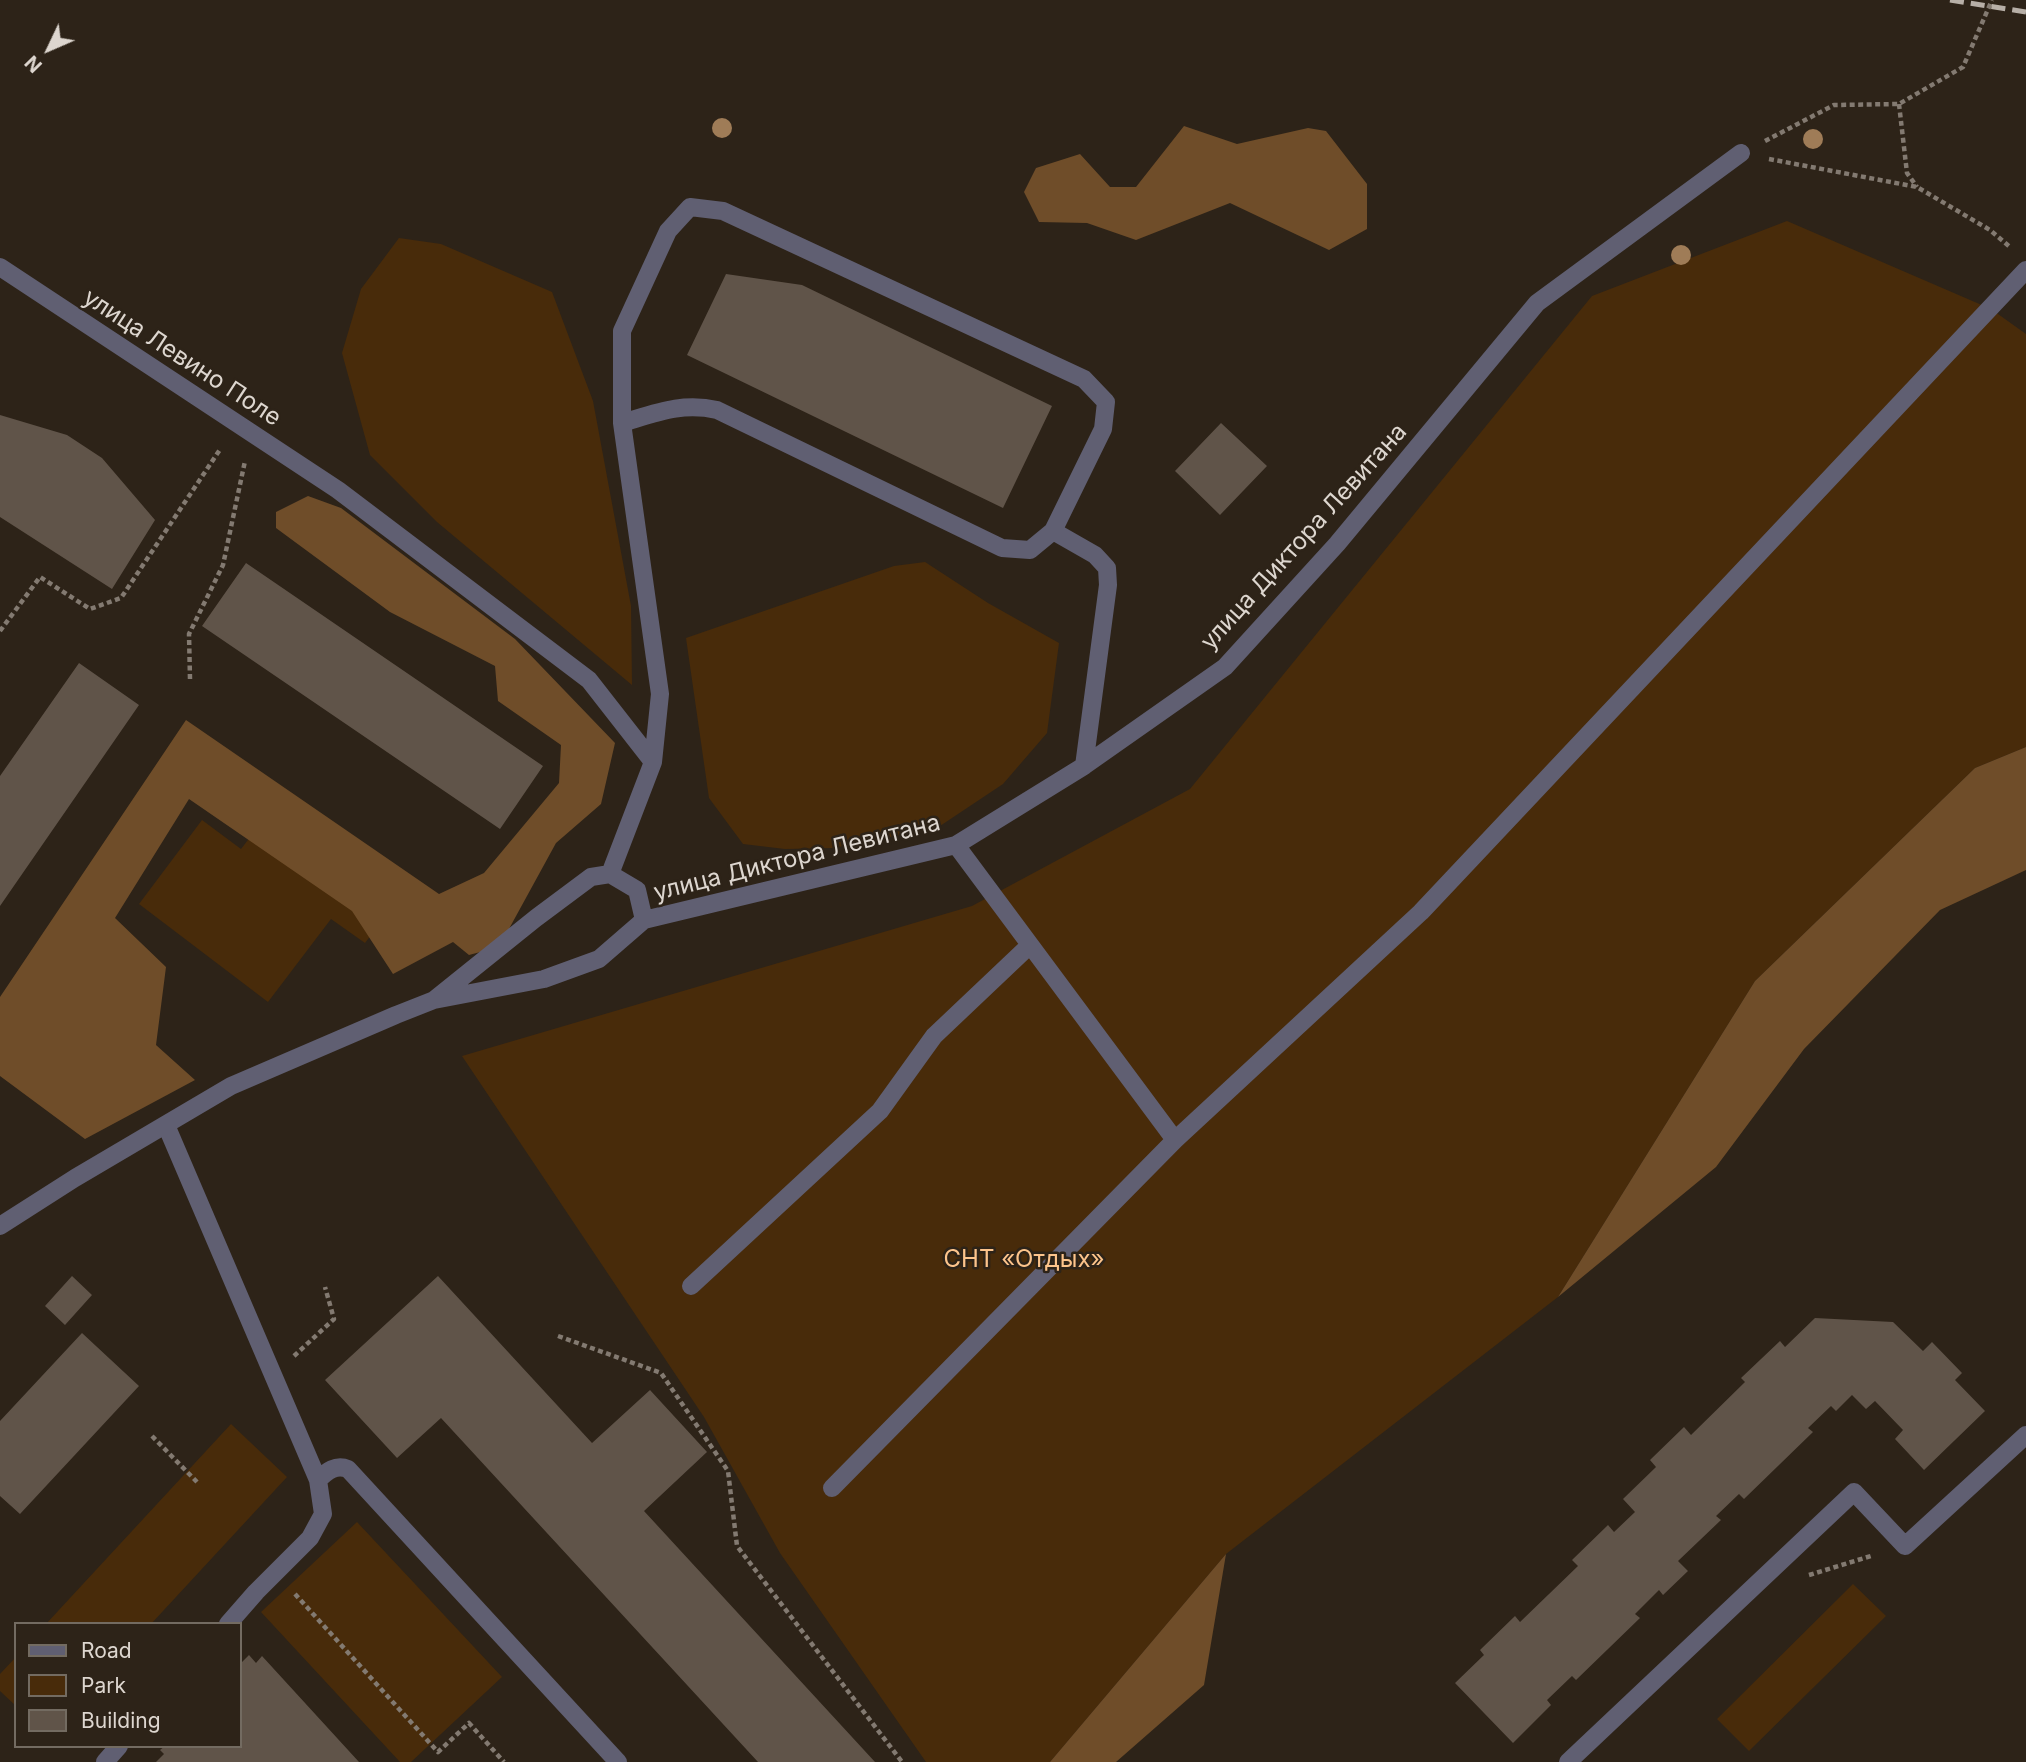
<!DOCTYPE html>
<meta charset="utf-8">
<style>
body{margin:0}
#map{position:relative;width:2026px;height:1762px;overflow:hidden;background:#2d2318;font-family:Inter,sans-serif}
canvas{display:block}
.legend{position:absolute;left:14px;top:1622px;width:228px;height:126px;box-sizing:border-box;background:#2d2318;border:2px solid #736b61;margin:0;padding:9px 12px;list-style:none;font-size:21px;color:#ddd6cf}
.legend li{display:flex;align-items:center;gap:14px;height:35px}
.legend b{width:35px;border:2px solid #736b61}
.north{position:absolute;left:14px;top:14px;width:70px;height:70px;-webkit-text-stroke:5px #2d2318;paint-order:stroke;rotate:226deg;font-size:19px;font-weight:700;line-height:28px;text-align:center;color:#ddd6cf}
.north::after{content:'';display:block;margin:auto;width:24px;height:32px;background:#ddd6cf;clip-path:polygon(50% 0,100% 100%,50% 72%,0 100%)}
</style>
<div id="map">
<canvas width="2026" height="1762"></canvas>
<ul class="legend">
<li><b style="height:9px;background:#605f72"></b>Road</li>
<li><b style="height:19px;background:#482b0a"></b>Park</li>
<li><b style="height:19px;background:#605449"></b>Building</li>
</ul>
<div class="north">N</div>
</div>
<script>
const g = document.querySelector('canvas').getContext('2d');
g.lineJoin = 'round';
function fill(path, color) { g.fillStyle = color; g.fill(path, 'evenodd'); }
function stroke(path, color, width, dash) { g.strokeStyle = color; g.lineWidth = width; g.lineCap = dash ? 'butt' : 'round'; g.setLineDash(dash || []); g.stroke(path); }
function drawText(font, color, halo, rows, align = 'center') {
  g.font = font + ' Inter,sans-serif'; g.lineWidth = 5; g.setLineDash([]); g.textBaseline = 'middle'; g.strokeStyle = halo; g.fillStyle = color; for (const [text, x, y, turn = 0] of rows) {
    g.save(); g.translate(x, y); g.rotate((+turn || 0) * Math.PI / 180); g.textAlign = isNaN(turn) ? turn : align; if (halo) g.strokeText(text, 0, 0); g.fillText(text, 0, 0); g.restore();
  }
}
fill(new Path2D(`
 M1787,221L1991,309L2026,334V747L1975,768L1755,981L1558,1297L1226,1554L1050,1762H926L780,1553L704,1417L462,1056L972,906L1190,789L1592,296Z
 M399,238L441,244L552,292L593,401L631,606L632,685L437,522L370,455L342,353L361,289Z
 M925,562L988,603L1059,643L1047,733L1003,784L937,828L833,848L785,849L743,844L709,798L686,638L894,566Z
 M278,801L402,894L365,943L331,919L268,1002L139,904L202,820L241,849Z
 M231,1424L287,1477L151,1624H46Z
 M357,1522L502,1677L411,1762H400L261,1612Z
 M1853,1584L1886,1616L1749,1751L1717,1719Z
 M16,1657V1706L0,1691V1674Z`), '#482b0a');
fill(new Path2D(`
 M1184,126L1237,144L1308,128L1326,131L1367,184V229L1329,250L1230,203L1136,240L1087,223L1039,222L1024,192L1036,168L1080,154L1110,187H1136Z
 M308,496L341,508L515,639L615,743L601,804L556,843L504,938L495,948L469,955L453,942L393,974L352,911L189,799L115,918L166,967L156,1045L195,1080L85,1139L0,1076V997L186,720L439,894L484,873L559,783L561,745L498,701L495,666L390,612L276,528V512Z
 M2026,747V870L1940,910L1804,1049L1716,1167L1558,1297L1755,981L1975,768Z
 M1226,1554L1204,1685L1116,1762H1050Z`), '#6f4d29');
fill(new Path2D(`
 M726,274L802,285L1052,406L1003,508L687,355Z
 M0,415L67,435L102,458L155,520L112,589L0,517Z
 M1221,423L1267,466L1220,515L1175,471Z
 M246,563L543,766L500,829L202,626Z
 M79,663L139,705L0,906V776Z
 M72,1276L92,1295L65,1325L45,1306Z
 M438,1276L592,1443L650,1390L707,1452L644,1511L875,1762H758L441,1418L397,1458L325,1380Z
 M1815,1318L1893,1322L1923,1351L1932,1342L1962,1373L1955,1380L1985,1411L1924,1470L1895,1439L1903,1430L1875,1401L1866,1409L1852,1395L1836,1411L1831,1406L1808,1428L1813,1432L1744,1499L1739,1494L1716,1516L1721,1520L1678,1561L1688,1571L1663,1595L1659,1590L1635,1614L1640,1618L1576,1680L1572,1676L1547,1700L1551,1705L1513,1743L1455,1683L1484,1655L1480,1650L1515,1616L1520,1622L1578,1566L1572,1560L1608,1525L1614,1532L1635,1512L1623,1499L1656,1467L1650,1460L1684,1427L1691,1435L1745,1382L1741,1378L1780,1341L1785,1347Z
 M82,1333L139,1386L20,1514L0,1496V1421Z
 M249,1655L256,1663L262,1656L359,1762H156L164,1754L160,1750L165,1746H240V1664Z`), '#605449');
stroke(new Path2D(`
 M1899,104L1907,173L1917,187
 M1765,141L1834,105L1899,104L1963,67L1992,0
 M1769,159L1917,187L1990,230L2010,247
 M0,631L40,577L90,609L121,598L221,448
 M190,679L189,634L223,565L245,461
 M558,1336L661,1373L728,1471L737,1546L902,1762
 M294,1356L334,1319L325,1287
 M152,1436L197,1482
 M1809,1575L1874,1555
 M295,1594L438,1752L469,1723L504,1762`), '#837a71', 4.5, [5, 3.5]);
stroke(new Path2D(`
 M0,267L338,490L589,680L653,762L610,874
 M622,423C656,413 682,402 717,410L1002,548L1030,550L1053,531L1103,429L1106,402L1084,379L723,211L690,207L668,231L622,331V423L660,694L653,762
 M1053,531L1095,555L1107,568L1108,585L1084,766
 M956,845L1175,1140L1421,912L2026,270
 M644,920L956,845L1084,766L1225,667L1337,544L1537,303L1741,153
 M166,1125L318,1480L323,1514L310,1538L256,1592L228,1624
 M0,1226L75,1178L231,1086L396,1015L434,1000L544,979L599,959L644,920L637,890L610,874L591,877L536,918L434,1000
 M691,1286L880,1111L934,1036L1030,945
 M318,1480C327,1471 336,1464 348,1469L618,1762
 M832,1488L1175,1140
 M105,1762L119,1746
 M1568,1762L1854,1492L1905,1546L2026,1435`), '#605f72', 18);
stroke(new Path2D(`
 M1950,0L2026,12`), '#b7afa7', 5, [14, 7]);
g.fillStyle = '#9f7c57';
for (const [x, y] of [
 [722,128],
 [1813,139],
 [1681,255]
]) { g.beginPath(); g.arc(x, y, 10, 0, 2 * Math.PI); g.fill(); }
drawText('24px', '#ddd6cf', '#2d2318', [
 ["улица Левино Поле",182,358,33],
 ["улица Диктора Левитана",1304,537,-48],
 ["улица Диктора Левитана",797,858,-14]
]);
drawText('24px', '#fdc48b', '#2d2318', [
 ["СНТ «Отдых»",1024,1260]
]);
</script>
